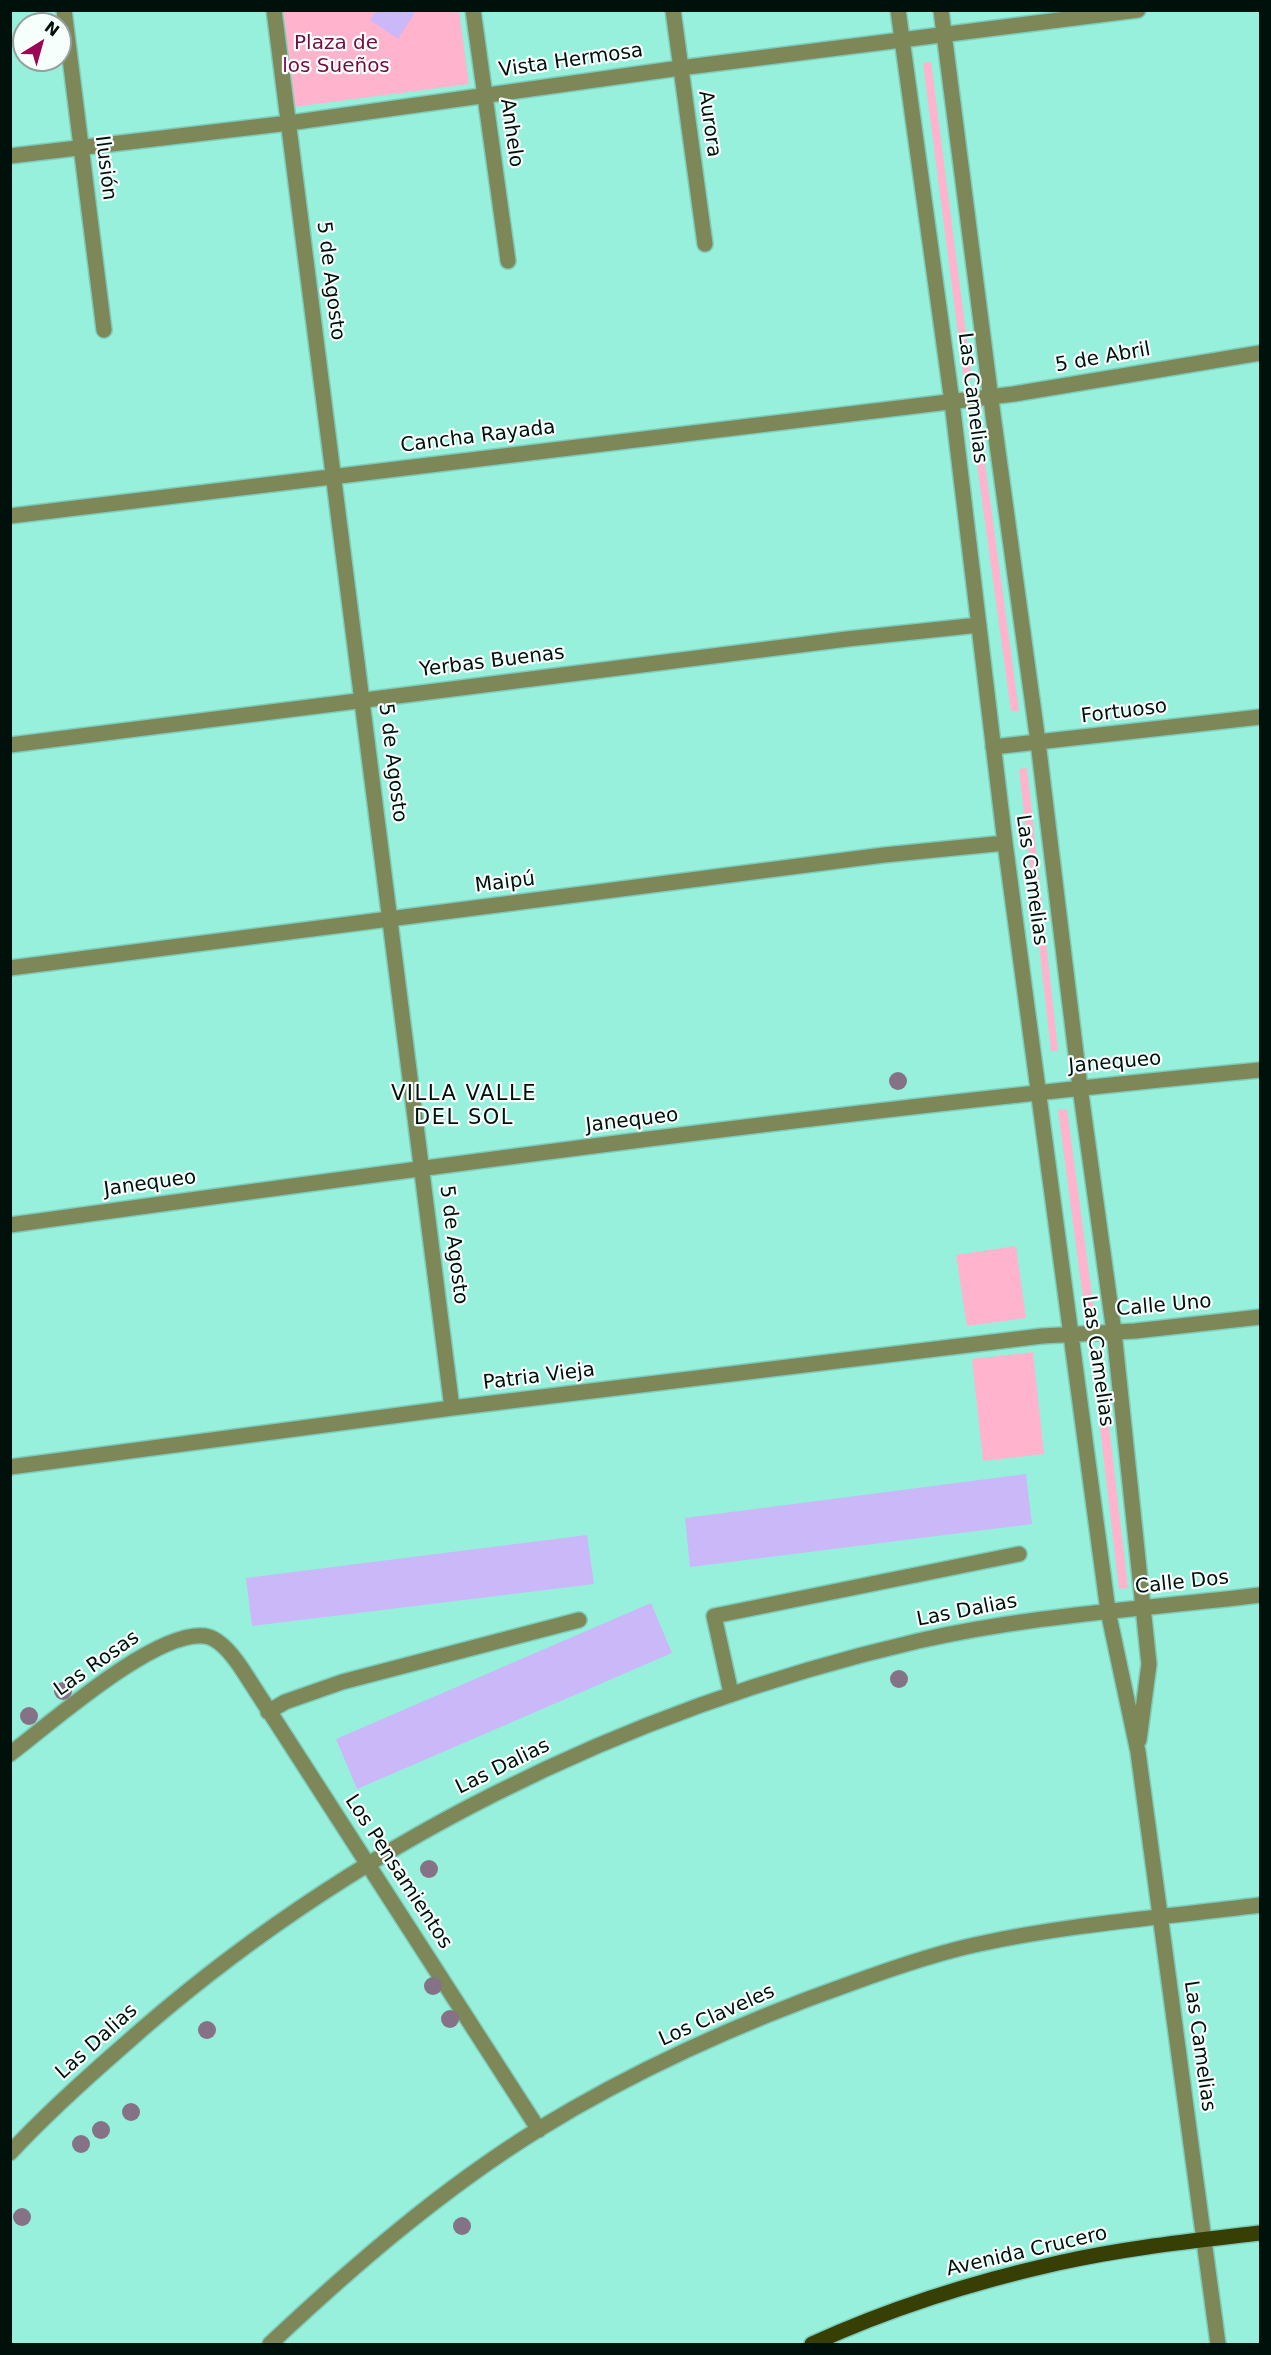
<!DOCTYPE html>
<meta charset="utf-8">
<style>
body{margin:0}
#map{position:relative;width:1271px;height:2355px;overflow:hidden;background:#96f0db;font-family:"DejaVu Sans",sans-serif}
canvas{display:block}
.frame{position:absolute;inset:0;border:12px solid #00110c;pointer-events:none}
.north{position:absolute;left:12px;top:12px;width:60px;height:60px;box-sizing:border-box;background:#f7fffd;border:2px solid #94a09d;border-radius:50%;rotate:37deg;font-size:16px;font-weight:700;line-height:24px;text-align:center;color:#00110c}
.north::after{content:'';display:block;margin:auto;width:21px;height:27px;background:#9b0755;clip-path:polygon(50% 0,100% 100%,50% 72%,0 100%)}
</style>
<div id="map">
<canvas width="1271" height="2355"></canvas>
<div class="frame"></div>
<div class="north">N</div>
</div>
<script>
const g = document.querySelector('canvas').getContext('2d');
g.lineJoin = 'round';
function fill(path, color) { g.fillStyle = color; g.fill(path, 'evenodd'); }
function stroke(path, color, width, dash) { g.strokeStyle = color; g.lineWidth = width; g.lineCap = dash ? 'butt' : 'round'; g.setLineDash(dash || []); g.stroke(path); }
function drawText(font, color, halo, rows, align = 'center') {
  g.font = font + ' "DejaVu Sans",sans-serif'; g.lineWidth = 4.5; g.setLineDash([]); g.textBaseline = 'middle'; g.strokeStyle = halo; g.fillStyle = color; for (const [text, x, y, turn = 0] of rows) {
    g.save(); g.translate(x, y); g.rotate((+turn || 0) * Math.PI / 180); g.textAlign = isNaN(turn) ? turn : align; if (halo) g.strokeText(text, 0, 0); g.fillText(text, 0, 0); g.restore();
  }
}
fill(new Path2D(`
 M280,11H459L469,84L293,107Z
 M931,62L972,380H964L923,63Z
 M973,435H981L1019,711H1011Z
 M1027,768L1058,1051H1051L1019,769Z
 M1067,1109L1094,1311L1085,1313L1058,1110Z
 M1016,1246L1026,1318L967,1326L956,1255Z
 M1033,1352L1044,1454L983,1461L972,1359Z
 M1101,1358L1128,1588L1119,1589L1092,1359Z`), '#ffb3cc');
fill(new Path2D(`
 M377,10H415L416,11L398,39L370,20Z
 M1026,1474L1032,1524L690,1567L685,1518Z
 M587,1535L594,1584L252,1626L246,1578Z
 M651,1603L672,1653L357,1789L336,1739Z`), '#cbb8f8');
const minor = new Path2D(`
 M64,10L104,330
 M274,10L452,1408
 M473,10L508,261
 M673,10L705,244
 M898,10L952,402L1005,843L1108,1611L1138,1752L1218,2344
 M941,10L993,415L1038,742L1080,1087L1114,1332L1149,1664L1139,1740
 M10,156L289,123L680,68L1138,10
 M10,516L1014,394L1260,353
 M10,745L847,639L979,625
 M993,747L1260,717
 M10,968L884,855L1005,843
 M10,1225C426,1167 843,1110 1260,1070
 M10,1467L452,1408L1042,1336L1135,1331L1260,1317
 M731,1693L714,1616L1019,1554
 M268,1712L285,1702L342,1682L579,1620
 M10,1754C51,1723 155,1630 205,1636C220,1638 234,1657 242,1669L539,2130
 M10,2153C45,2115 84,2080 123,2046C348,1845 625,1709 918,1641C1031,1615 1146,1609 1260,1595
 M270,2344C353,2266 442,2189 539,2129C637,2069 744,2021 852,1983C893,1968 936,1953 979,1944C1071,1924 1167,1917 1260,1905`);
const major = new Path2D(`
 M812,2344C891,2308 973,2282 1058,2263C1124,2248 1193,2241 1260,2233`);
stroke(minor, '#7eccba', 18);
stroke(major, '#7eccba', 18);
stroke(minor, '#7e8758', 15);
stroke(major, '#373f04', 15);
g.fillStyle = '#867287';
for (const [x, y] of [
 [898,1081],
 [899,1679],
 [63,1691],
 [29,1716],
 [429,1869],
 [433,1986],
 [450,2019],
 [207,2030],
 [131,2112],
 [101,2130],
 [81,2144],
 [22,2217],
 [462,2226]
]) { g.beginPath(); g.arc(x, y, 9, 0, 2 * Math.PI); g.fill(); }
drawText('20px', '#790b42', '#f7fffd', [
 ["Plaza de",336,44],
 ["los Sueños",336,67]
]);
drawText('20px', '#00110c', '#f7fffd', [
 ["Vista Hermosa",571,61,-8],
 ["Aurora",709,124,82],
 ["Anhelo",511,133,82],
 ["Ilusión",105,168,83],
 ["5 de Agosto",330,281,83],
 ["5 de Abril",1103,358,-10],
 ["Las Camelias",972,398,83],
 ["Cancha Rayada",478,437,-7],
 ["Yerbas Buenas",492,662,-7],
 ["Fortuoso",1124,712,-7],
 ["5 de Agosto",392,763,83],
 ["Las Camelias",1031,880,82],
 ["Maipú",505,883,-7],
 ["Janequeo",1115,1063,-5],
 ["Janequeo",632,1121,-7],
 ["Janequeo",150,1184,-8],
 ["5 de Agosto",453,1245,83],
 ["Calle Uno",1164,1306,-5],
 ["Las Camelias",1097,1361,82],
 ["Patria Vieja",539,1377,-7],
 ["Calle Dos",1182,1583,-6],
 ["Las Dalias",967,1611,-11],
 ["Las Rosas",97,1664,-35],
 ["Las Dalias",503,1767,-26],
 ["Los Pensamientos",398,1872,57],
 ["Los Claveles",717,2016,-24],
 ["Las Dalias",97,2042,-42],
 ["Las Camelias",1199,2046,82],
 ["Avenida Crucero",1027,2252,-13]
]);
g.letterSpacing = '1.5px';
drawText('21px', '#00110c', '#f7fffd', [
 ["VILLA VALLE",464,1095],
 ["DEL SOL",464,1119]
]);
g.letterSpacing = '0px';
</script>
